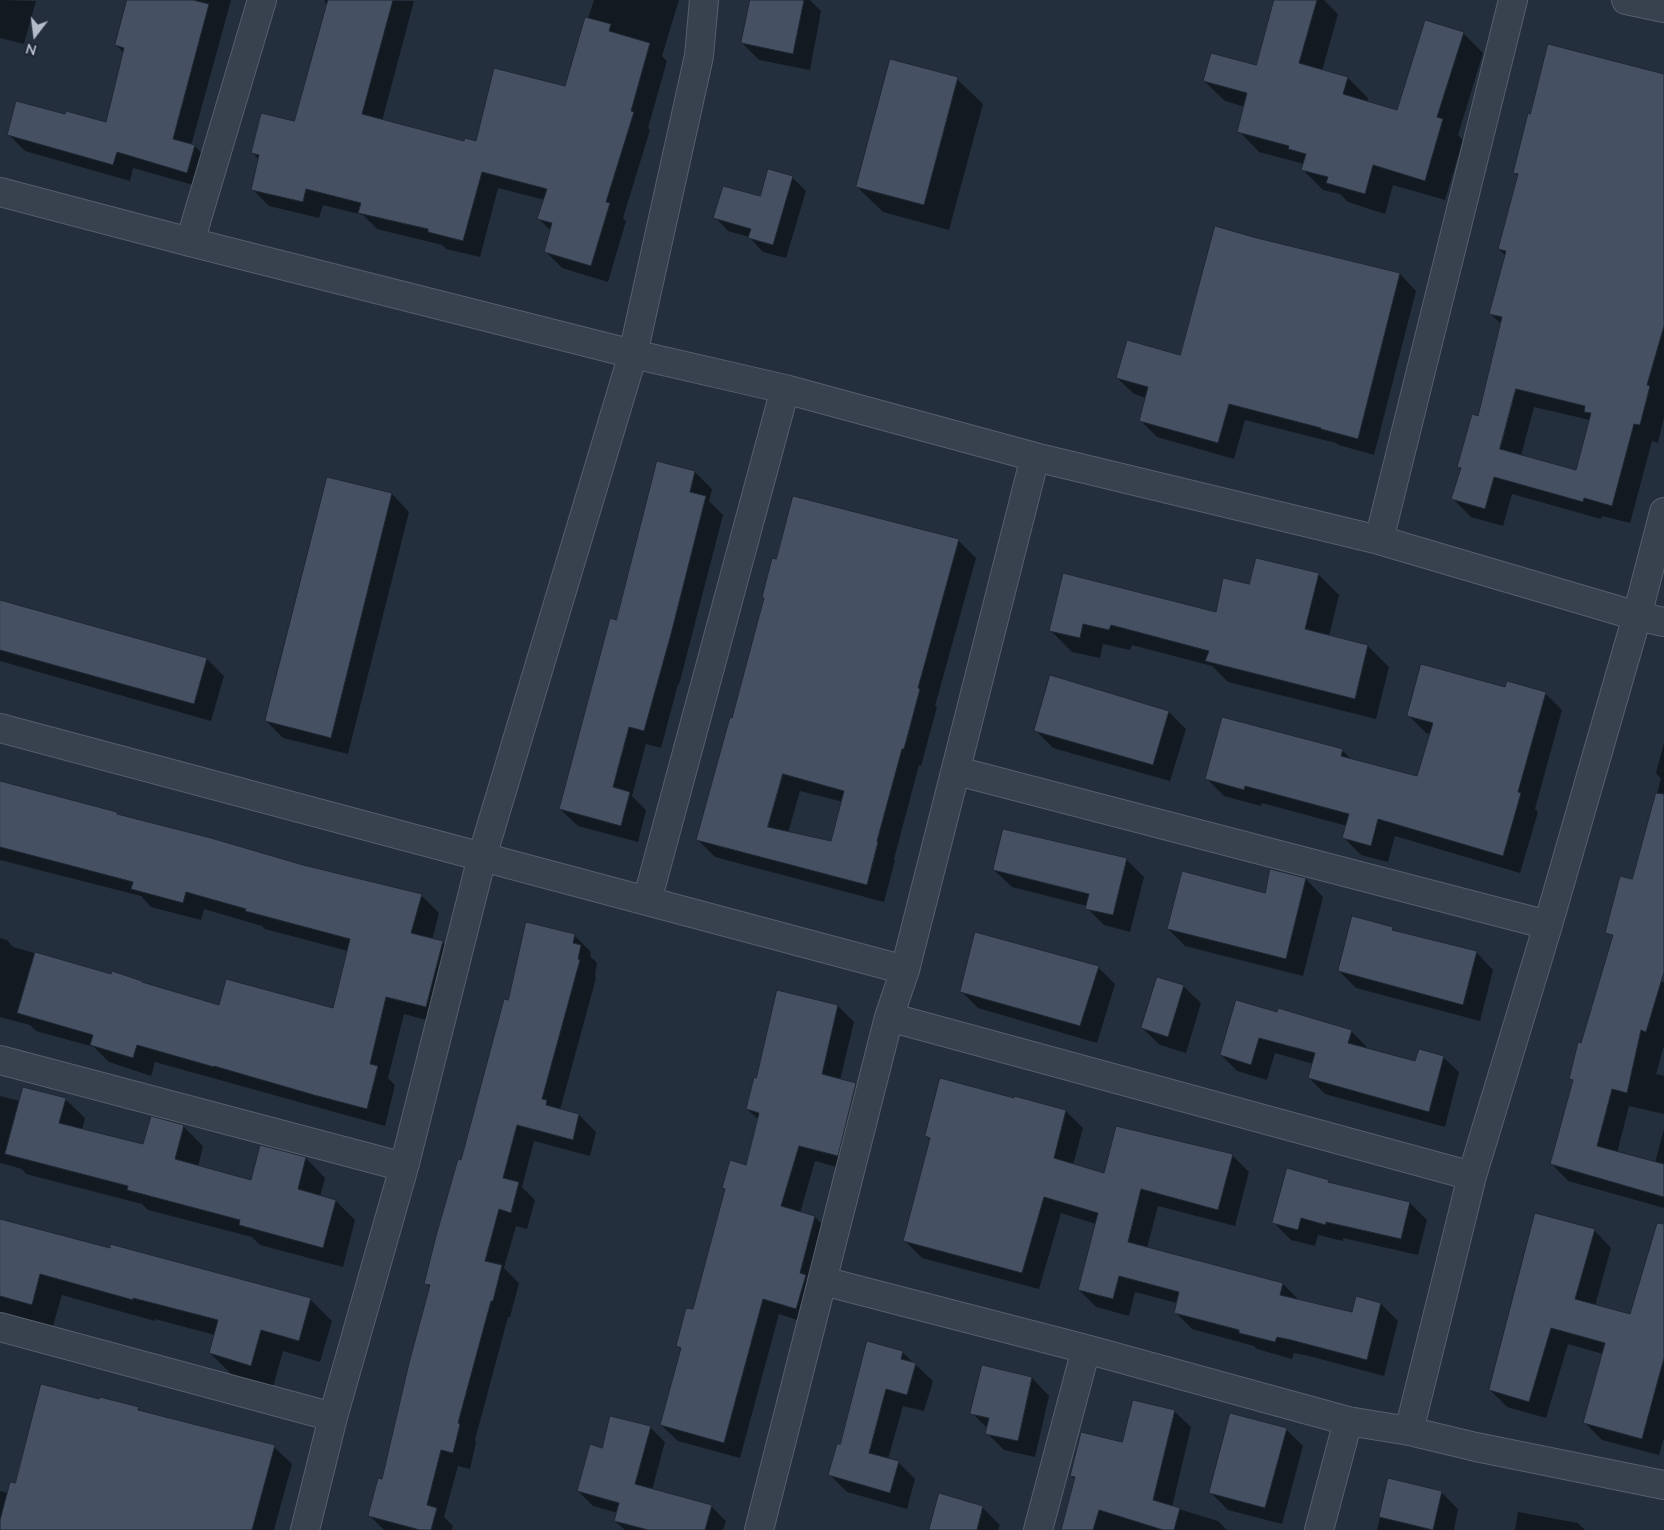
<!DOCTYPE html>
<style>
body{margin:0}
#map{position:relative;width:1664px;height:1530px;overflow:hidden;background:#242f3e;font-family:Mulish,sans-serif}
canvas{display:block}
.north{position:absolute;left:10px;top:10px;width:50px;height:50px;-webkit-text-stroke:4px #1d2633;paint-order:stroke;rotate:195deg;font-size:14px;font-weight:700;line-height:20px;text-align:center;color:#b4bcc9}
.north::after{content:'';display:block;margin:auto;width:18px;height:22px;background:#b4bcc9;clip-path:polygon(50% 0,100% 100%,50% 72%,0 100%)}
</style>
<div id="map">
<canvas width="1664" height="1530"></canvas>
<div class="north">N</div>
</div>
<script>
const g = document.querySelector('canvas').getContext('2d');
g.lineJoin = 'round';
function fill(path, color) { g.fillStyle = color; g.fill(path, 'evenodd'); }
function stroke(path, color, width, dash) { g.strokeStyle = color; g.lineWidth = width; g.lineCap = dash ? 'butt' : 'round'; g.setLineDash(dash || []); g.stroke(path); }
fill(new Path2D(`
 M0,0L36,1L24,44L0,38Z
 M129,0H231L191,146H195L211,163L204,188L133,168L130,181L25,151L8,134L66,116L107,123L124,53L116,45Z
 M325,0L414,1L382,121L465,142H477L565,88L594,0H679L662,56L667,61L648,128L650,130L623,218L626,221L608,282L562,268L545,251L551,231L539,219L545,200L498,188L480,257L446,249L442,245L377,229L363,215L323,205L319,218L269,206L252,189L259,160L253,153L294,123L327,6L325,3Z
 M751,0H810L821,11L810,70L759,60L742,43Z
 M1276,0H1324L1338,14L1322,71L1348,78L1368,98L1367,102L1398,111L1463,33L1483,53L1458,135L1463,140L1445,200L1393,185L1385,214L1348,202L1340,194L1323,190L1303,170L1304,164L1259,152L1239,131L1245,107L1225,101L1204,81L1257,67Z
 M1664,76V417L1658,443L1652,441L1630,523L1602,516L1601,519L1512,494L1503,526L1471,517L1453,499L1461,470L1459,467L1479,418L1501,324L1491,314L1506,256L1499,249L1519,177L1514,172ZM1534,407L1590,420L1577,472L1521,456Z
 M957,79L983,104L949,230L883,212L857,187Z
 M792,177L806,191L786,258L763,252L749,237L728,231L715,217L761,198Z
 M1253,238L1400,274L1416,291L1374,455L1339,445L1336,443L1245,420L1234,459L1157,437L1140,420L1146,398L1134,394L1117,378L1181,357Z
 M658,462L695,472L712,489L709,501L723,515L679,685L678,684L661,748L646,744L632,796L646,810L638,842L578,826L560,809L617,621Z
 M328,478L392,494L409,512L348,754L283,738L266,721Z
 M794,498L959,541L976,558L935,706L937,707L921,766L919,765L894,859L895,860L884,902L715,857L698,840ZM800,791L843,802L832,843L788,833Z
 M1064,574L1217,613L1250,585L1318,574L1339,595L1329,636L1368,646L1389,667L1376,719L1228,682L1212,666L1132,645L1130,650L1103,644L1100,658L1072,652L1051,631Z
 M0,601L207,659L224,676L211,721L0,661Z
 M1506,688L1545,693L1562,710L1535,809L1538,812L1520,873L1395,836L1388,862L1361,855L1344,838L1347,826L1262,803L1261,806L1224,796L1207,779L1342,750L1352,760L1418,778L1431,734L1426,733L1409,716Z
 M1169,712L1186,729L1170,781L1053,748L1036,731Z
 M1664,743V941L1633,880L1661,779L1656,773Z
 M0,783L303,866L421,895L439,913L432,940L442,942L460,960L444,1025L404,1014L388,1078L395,1085L385,1126L155,1062L151,1076L109,1062L94,1047L36,1031L30,1025L0,1017V938L7,940L13,947L220,1006L334,1010L348,951L265,929L262,926L204,909L201,920L151,907L141,896L0,860Z
 M1073,846L1127,860L1144,877L1130,932L1104,925L1087,908V906L1012,887L994,870Z
 M1271,871L1306,879L1323,897L1303,976L1185,946L1168,929L1265,894Z
 M1392,928L1396,932L1476,952L1493,970L1480,1021L1356,988L1339,971Z
 M574,935L591,952L590,956L597,963L595,976L596,978L560,1110L579,1115L596,1132L590,1156L534,1141L522,1187L535,1200L527,1229L516,1226L504,1268L519,1283L510,1317H508L475,1440L476,1442L470,1469L458,1466L444,1517L453,1526L452,1530H384L370,1516L383,1481L430,1288L426,1283L508,1002Z
 M1605,965L1664,982V1046L1656,1074L1664,1076V1114L1629,1106L1617,1153L1655,1163L1664,1129V1208L1568,1181L1551,1163L1574,1082L1570,1078Z
 M1098,967L1115,984L1097,1043L978,1008L961,991Z
 M1183,986L1201,1003L1186,1053L1160,1045L1142,1028Z
 M838,1006L854,1022L840,1080L855,1084L872,1101L854,1172L815,1161L800,1213L815,1217L831,1233L812,1325L779,1314L740,1458L678,1441L661,1425L681,1350L677,1346L694,1311L726,1191L723,1188L746,1166L759,1120L747,1109L757,1079Z
 M1278,1013L1351,1031L1367,1047L1366,1049L1416,1063L1443,1057L1459,1072L1445,1127L1325,1094L1309,1078L1313,1064L1275,1053L1267,1080L1237,1071L1221,1055Z
 M0,1096L20,1101L65,1099L85,1118L82,1130L144,1146L183,1126L203,1146L198,1167L252,1181L261,1147L306,1158L325,1178L320,1197L336,1201L355,1220L343,1267L260,1245L252,1237L148,1210L142,1204L26,1174L22,1169L0,1163Z
 M1015,1099L1066,1111L1083,1128L1073,1165L1105,1174L1232,1155L1249,1172L1235,1226L1158,1206L1147,1248L1283,1284L1300,1301L1353,1314L1381,1304L1398,1321L1384,1376L1309,1356L1294,1353L1292,1359L1257,1349L1254,1346L1192,1329L1175,1312L1177,1303L1135,1292L1129,1316L1096,1307L1079,1290L1096,1224L1061,1213L1039,1289L922,1258L905,1241L931,1141L926,1136Z
 M1328,1181L1332,1185L1410,1203L1427,1220L1418,1255L1343,1238V1241L1318,1235L1315,1246L1291,1240L1273,1222Z
 M0,1220L310,1299L332,1321L320,1362L283,1351L273,1387L232,1375L210,1353L215,1335L155,1319V1321L62,1295L53,1326L0,1312Z
 M1594,1230L1611,1248L1595,1306L1631,1316L1664,1250V1438L1659,1455L1602,1440L1585,1423L1603,1354L1568,1344L1546,1418L1507,1407L1490,1390Z
 M902,1352L933,1381L924,1411L903,1406L888,1459L898,1462L915,1479L907,1509L847,1492L830,1475L840,1446Z
 M983,1367L1032,1378L1049,1396L1035,1457L1004,1450L987,1433L988,1429L972,1413Z
 M100,1401L138,1408L142,1412L274,1447L292,1464L274,1530H0V1491L8,1493Z
 M1174,1411L1191,1427L1172,1507L1218,1521L1227,1530H1063L1076,1480L1071,1476Z
 M650,1427L665,1442L652,1490L711,1506L726,1521L723,1530H625L615,1521L618,1513L593,1506L578,1491L603,1449Z
 M1286,1429L1303,1446L1282,1524L1228,1510L1210,1492Z
 M1389,1479L1441,1492L1458,1509L1454,1530H1377Z
 M940,1495L983,1508L1000,1525L998,1530H930Z
 M1518,1512L1578,1523L1585,1530H1515Z`), '#0007');
const building = new Path2D(`
 M127,0H193L209,4L173,139L195,145L187,173L117,152L113,165L7,135L16,101L65,114L66,111L106,122L124,48L115,45Z
 M328,0H393L362,114L464,141L465,138L476,141L494,68L565,86L585,17L611,24L609,31L650,43L631,111L634,112L606,202L610,203L591,266L544,252L552,223L537,219L547,189L482,172L463,241L428,232V229L358,213L361,203L306,189L303,202L251,190L259,155L251,153L261,113L294,121Z
 M750,0H804L793,54L741,43Z
 M1274,0H1317L1299,63L1348,77L1343,94L1397,110L1425,20L1464,32L1437,117L1443,119L1425,181L1373,165L1365,194L1326,183L1328,177L1301,170L1306,154L1288,149L1289,146L1237,132L1247,93L1203,81L1211,53L1256,65Z
 M1548,44L1664,74V326L1647,385L1650,386L1640,425L1634,424L1612,506L1584,498L1583,502L1494,477L1485,509L1451,499L1461,468L1457,467L1472,414L1478,416L1502,317L1489,314L1506,251L1498,249L1518,174L1513,173L1528,113L1530,114ZM1516,389L1585,406L1584,412L1591,413L1576,470L1500,449Z
 M890,59L958,77L924,205L856,187Z
 M768,169L793,176L773,245L748,238L751,229L713,218L723,186L760,196Z
 M1215,226L1253,237L1400,273L1358,439L1321,429V428L1229,404L1218,443L1139,421L1148,387L1116,378L1127,340L1180,355Z
 M657,461L695,471L690,492L706,496L671,634L644,731L629,727L613,787L630,792L621,826L559,809L610,618L616,620Z
 M327,477L392,493L331,738L265,721Z
 M793,496L959,539L918,688L920,689L904,749H902L877,841L878,842L867,885L696,840L730,717L732,718L764,598L762,597L772,558L776,559ZM783,774L844,791L831,841L768,827Z
 M1256,558L1319,573L1305,629L1368,645L1355,699L1205,661L1209,651L1111,625L1109,630L1083,624L1080,638L1049,631L1063,573L1216,612L1223,578L1249,584Z
 M0,600L207,658L194,704L0,650Z
 M1421,664L1505,687L1507,681L1546,692L1518,792L1521,793L1503,856L1378,819L1371,846L1342,838L1349,814L1245,786L1244,790L1205,779L1222,717L1343,749L1341,756L1417,776L1433,723L1407,716Z
 M1050,675L1169,711L1153,765L1034,731Z
 M0,781L117,812V814L211,838L303,865L422,894L411,933L443,941L426,1007L386,997L370,1064L378,1066L367,1109L314,1095L214,1066V1067L137,1045L133,1058L90,1045L93,1035L17,1013L35,952L111,974L112,971L142,981V982L219,1005L226,979L333,1008L350,939L245,911L246,909L186,892L183,903L131,889L133,882L0,847Z
 M1656,793L1664,794V972L1646,1032L1641,1030L1627,1093L1612,1089L1597,1146L1664,1164V1197L1550,1164L1573,1080L1569,1079L1578,1042L1581,1043L1613,935L1605,933L1620,876L1632,879Z
 M1003,829L1127,858L1113,915L1085,909L1089,894L993,870Z
 M1270,869L1306,878L1286,959L1167,929L1182,871L1265,893Z
 M1352,916L1393,927L1392,930L1477,951L1463,1005L1338,971Z
 M526,922L575,934L573,943L581,945L578,959L580,960L542,1099L547,1100L546,1105L579,1114L573,1140L517,1125L503,1178L519,1182L511,1213L499,1209L485,1261L502,1265L493,1301H491L458,1423L460,1424L453,1453L441,1450L427,1505L437,1508L431,1530H420L368,1516L378,1478L382,1479L409,1363L430,1285L424,1284L436,1236L458,1159L461,1160L504,999L508,1000Z
 M975,932L1099,966L1080,1026L960,992Z
 M1157,977L1184,985L1168,1037L1141,1028Z
 M777,990L838,1005L822,1074L856,1083L838,1156L799,1146L781,1206L815,1216L800,1273L806,1275L796,1309L763,1299L724,1443L660,1425L681,1348L676,1346L686,1308L693,1309L725,1189L722,1188L730,1160L746,1165L759,1113L746,1109L754,1077L756,1078Z
 M1236,1000L1277,1012L1278,1008L1352,1030L1348,1043L1415,1061L1419,1049L1444,1056L1429,1112L1308,1078L1315,1053L1259,1038L1251,1065L1220,1055Z
 M940,1078L1014,1098V1096L1066,1110L1054,1158L1104,1173L1116,1126L1233,1154L1218,1210L1141,1189L1128,1242L1283,1283L1280,1295L1352,1312L1356,1296L1381,1303L1367,1360L1291,1340L1277,1337L1275,1342L1239,1333V1330L1174,1313L1179,1292L1119,1276L1113,1299L1078,1290L1098,1213L1044,1197L1022,1273L903,1241L930,1138L925,1136Z
 M23,1087L66,1098L59,1123L143,1144L151,1116L184,1125L175,1159L251,1180L260,1145L306,1157L298,1189L336,1200L323,1248L239,1225L240,1220L127,1190L128,1186L5,1154Z
 M1287,1168L1329,1180L1328,1182L1410,1202L1401,1239L1326,1222V1225L1301,1218L1298,1230L1272,1223Z
 M1535,1213L1595,1229L1575,1299L1630,1314L1657,1223L1664,1224V1358L1642,1439L1583,1423L1605,1343L1551,1328L1529,1402L1489,1390Z
 M0,1219L110,1248V1244L311,1298L299,1341L261,1330L251,1366L209,1353L218,1320L133,1298V1300L40,1274L32,1305L0,1296Z
 M867,1341L903,1351L901,1359L916,1363L907,1395L886,1389L869,1453L899,1461L890,1493L828,1475L837,1444H840Z
 M982,1365L1032,1377L1018,1441L985,1434L989,1418L970,1414Z
 M41,1384L99,1399L100,1397L139,1407L138,1410L275,1445L252,1530H0V1520L10,1482L15,1483Z
 M1133,1400L1175,1410L1153,1500L1180,1508L1174,1530H1163L1099,1510L1093,1530H1061L1075,1477L1070,1476L1081,1432L1122,1442Z
 M1230,1413L1287,1428L1265,1508L1209,1493Z
 M610,1416L651,1426L635,1484L712,1505L705,1530H648L614,1521L619,1503L577,1491L590,1444L602,1448Z
 M1388,1478L1442,1491L1433,1530L1379,1517Z
 M939,1493L983,1506L977,1530H929Z`);
fill(building, '#455162');
stroke(building, '#1f2835', 1);
const minor = new Path2D(`
 M1626,0L1664,8
 M0,192L190,242L633,354L785,389L1035,457L1379,540L1637,616L1664,622
 M190,242L262,0
 M1379,540L1513,0
 M0,728L905,970
 M957,771L1548,925
 M647,901L785,389
 M889,1017L1472,1176
 M0,1060L404,1167
 M823,1281L1086,1349L1348,1421L1409,1431L1476,1447L1664,1485
 M0,1327L333,1417
 M1409,1431L1472,1176L1548,925L1637,616L1664,512
 M305,1530L333,1417L404,1167L482,857L633,354L699,56L704,0
 M759,1530L889,1017L905,970L1035,457
 M1038,1530L1086,1349
 M1319,1530L1348,1421`);
stroke(minor, '#565f6c', 30);
stroke(minor, '#38414e', 28);
</script>
